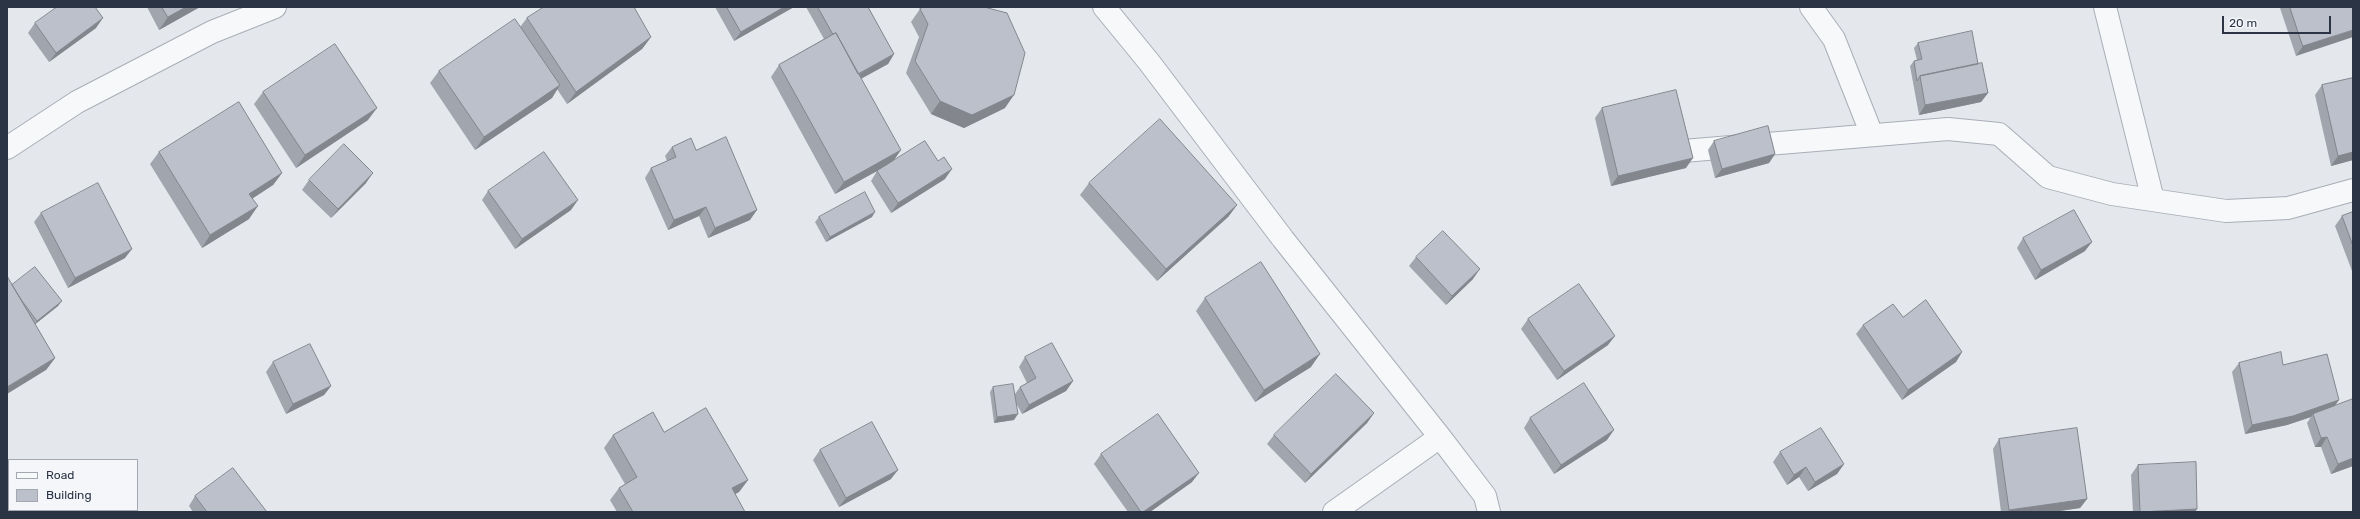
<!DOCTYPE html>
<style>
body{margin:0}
#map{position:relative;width:2360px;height:519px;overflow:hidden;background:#e4e7ec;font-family:Rubik,sans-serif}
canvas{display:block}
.frame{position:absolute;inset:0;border:8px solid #2b3445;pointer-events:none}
.legend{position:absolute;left:8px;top:459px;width:130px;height:52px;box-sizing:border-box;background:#f4f6f9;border:1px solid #a4a8b1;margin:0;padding:5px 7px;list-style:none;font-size:12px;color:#2b3445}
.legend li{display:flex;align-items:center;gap:8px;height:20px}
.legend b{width:20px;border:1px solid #a4a8b1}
.scale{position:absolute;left:2222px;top:16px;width:109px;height:18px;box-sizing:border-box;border:2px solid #2b3445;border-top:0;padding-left:5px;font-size:12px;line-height:14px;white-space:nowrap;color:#2b3445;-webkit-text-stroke:3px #f4f6f9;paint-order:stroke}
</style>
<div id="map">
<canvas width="2360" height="519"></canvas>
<div class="frame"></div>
<ul class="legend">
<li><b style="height:5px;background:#f7f8fa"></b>Road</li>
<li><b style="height:11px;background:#bbc0ca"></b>Building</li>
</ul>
<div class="scale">20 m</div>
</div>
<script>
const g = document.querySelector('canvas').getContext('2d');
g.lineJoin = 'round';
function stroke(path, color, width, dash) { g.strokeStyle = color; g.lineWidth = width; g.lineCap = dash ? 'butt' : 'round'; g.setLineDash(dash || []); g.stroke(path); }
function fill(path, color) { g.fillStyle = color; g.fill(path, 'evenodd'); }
const minor = new Path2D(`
 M1104,7L1149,62L1283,239L1440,437L1485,496L1489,512
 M1811,7L1834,39L1872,135
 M2105,7L2153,200
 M7,148L77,102L212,32L275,7
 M1671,152L1948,129L1999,134L2048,177L2112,194L2226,211L2288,208L2353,190
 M1334,512L1440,437`);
stroke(minor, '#a9aeb7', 24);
stroke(minor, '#f7f8fa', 22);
fill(new Path2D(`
 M147,7H200L159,30Z
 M715,7H794L734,41Z
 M806,7H868L894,54L888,64L861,79L893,161L945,179L891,213L871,181L877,171L882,168L835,194L771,77L779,65L824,39Z
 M2281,7H2353L2296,56L2280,8Z
 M920,9L1005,108L964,128L931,114L906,73L919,37L911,22Z
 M527,18L651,37L642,49L567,104L557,89L552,98L475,150L430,83L439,71L520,27Z
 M35,23L96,28L49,62L28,33Z
 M1918,43L1978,64L1988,93L1981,102L1919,115L1910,66L1914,61L1917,60L1914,48Z
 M2353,78V160L2331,166L2315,95L2322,85Z
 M263,92L368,120L296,168L254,104Z
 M1602,108L1686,168L1611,186L1595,118Z
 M1714,141L1775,154L1769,163L1715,178L1708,150Z
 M672,147L696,150L750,220L708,238L699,216L668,230L645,178L651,168L667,161L665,156Z
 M159,152L282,173L273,185L253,198L249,219L202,248L150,164Z
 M309,180L366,183L331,218L302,190Z
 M1089,183L1237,205L1228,217L1157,281L1080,195Z
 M488,191L571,210L515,249L482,200Z
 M2353,212V270L2352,271L2335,226L2342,216Z
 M41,213L125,258L68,288L34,222Z
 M819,217H872L826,242L815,222Z
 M2023,238L2085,251L2035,280L2017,248Z
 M1416,257L1473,279L1446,305L1409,266Z
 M12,285L58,306L35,324L55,358L46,370Z
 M1205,298L1311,367L1255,402L1196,311Z
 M1528,319L1608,345L1557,380L1521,329Z
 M1863,325L1962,352L1956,362L1902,400L1856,334Z
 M1025,357L1073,381L1066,391L1022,414L1016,403L1014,420L994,423L990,392L993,387L1015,394L1020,387L1027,383L1019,367Z
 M273,362L331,386L324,395L286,414L266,372Z
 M2239,363L2283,365L2335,406L2353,399V466L2331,474L2321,447H2315L2307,423L2311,417L2287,425L2245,434L2232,372Z
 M1374,413L1367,423L1305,483L1267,444L1274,435Z
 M1530,418L1607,440L1554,474L1524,428Z
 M664,432L748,480L739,492L735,494L745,512H617L610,500L619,488L625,484L604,448L613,435Z
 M1999,439L2087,499L2080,508L2053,512H2001L1993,449Z
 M820,450L891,479L839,507L813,460Z
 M1780,452L1844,464L1837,474L1808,491L1799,477L1787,485L1773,462Z
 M1101,454L1192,482L1150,512H1128L1094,464Z
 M2138,465L2197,509L2195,512H2133L2131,475Z
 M195,496L267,512H193L189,506Z`), '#a1a5ae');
fill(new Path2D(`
 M186,7H200L159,30L168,17Z
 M784,7H794L734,41L741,32Z
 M103,18L96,28L49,62L56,53Z
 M2353,30V37L2296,56L2303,46Z
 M651,37L642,49L567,104L576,92Z
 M894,54L888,64L849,85L856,76Z
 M560,85L552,98L475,150L484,137Z
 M1988,93L1981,102L1919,115L1925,105Z
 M1014,95L1005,108L964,128L931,114L940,101Z
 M377,108L368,120L296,168L305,155Z
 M901,150L892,163L835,194L844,182Z
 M2353,152V160L2331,166L2338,156Z
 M1775,154L1769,163L1715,178L1722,169Z
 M1693,158L1686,168L1611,186L1618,176Z
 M952,169L945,179L891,213L898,203Z
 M282,173L273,185L241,206L249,194Z
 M373,173L366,183L331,218L338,209Z
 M578,200L571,210L515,249L522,239Z
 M1237,205L1228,217L1157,281L1166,269Z
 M258,206L249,219L202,248L210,235Z
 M706,207L699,216L668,230L674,220Z
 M757,210L750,220L708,238L715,228Z
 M875,212L872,217L826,242L830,237Z
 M2092,242L2085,251L2035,280L2041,270Z
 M132,249L125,258L68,288L75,278Z
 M1480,269L1473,279L1446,305L1452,296Z
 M62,301L58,306L33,326L37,321Z
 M1615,336L1608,345L1557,380L1564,371Z
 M1962,352L1956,362L1902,400L1908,390Z
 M1320,354L1311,367L1255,402L1264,390Z
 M55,358L46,370L7,394V387Z
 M1073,381L1066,391L1022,414L1029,405Z
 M331,386L324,395L286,414L293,404Z
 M2339,400L2332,410L2313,414L2311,417L2287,425L2245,434L2252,425Z
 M1374,413L1367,423L1305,483L1311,474Z
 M1018,414L1014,420L994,423L997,417Z
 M1614,430L1607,440L1554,474L1561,465Z
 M2327,437L2321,447H2315L2321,438Z
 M2353,458V466L2331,474L2338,464Z
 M1844,464L1837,474L1808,491L1815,482Z
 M1806,467L1799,477L1787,485L1794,475Z
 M898,470L891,479L839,507L846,498Z
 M1199,473L1192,482L1150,512H1143Z
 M748,480L739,492L723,501L732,488Z
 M2087,499L2080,508L2053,512H2007L2009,510Z
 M2197,509L2195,512H2140Z`), '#83868d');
const building = new Path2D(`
 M57,7H95L103,18L56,53L35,23Z
 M162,7H186L168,17Z
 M544,7H634L651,37L576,92L527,18Z
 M727,7H784L741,32Z
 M818,7H868L894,54L858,74L836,33L833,34Z
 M924,7H984L1007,13L1025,53L1014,95L972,115L940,101L915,61L928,24L920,9Z
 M2290,7H2353V30L2303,46Z
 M515,19L560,85L484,137L439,71Z
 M1972,31L1978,64L1920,76L1917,81L1914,61L1922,59L1918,43Z
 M836,33L901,150L844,182L779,65Z
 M335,44L377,108L305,155L263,92Z
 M1982,63L1988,93L1925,105L1920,76Z
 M2353,78V152L2338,156L2322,85Z
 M1676,90L1693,158L1618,176L1602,108Z
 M239,102L282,173L249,194L258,206L210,235L159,152Z
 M1160,119L1237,205L1166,269L1089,183Z
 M1768,126L1775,154L1722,169L1714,141Z
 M726,137L757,210L715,228L706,207L674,220L651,168L676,157L672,147L691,138L696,150Z
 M925,141L938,161L944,157L952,169L898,203L877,171Z
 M344,144L373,173L338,209L309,180Z
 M544,152L578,200L522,239L488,191Z
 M98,183L132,249L75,278L41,213Z
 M865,192L875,212L830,237L819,217Z
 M2074,210L2092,242L2041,270L2023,238Z
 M2353,212V246L2342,216Z
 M1443,231L1480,269L1452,296L1416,257Z
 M1261,262L1320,354L1264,390L1205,298Z
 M35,267L62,301L37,321L22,301L12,285Z
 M7,276L55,358L7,387Z
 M1579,284L1615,336L1564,371L1528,319Z
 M1926,300L1962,352L1908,390L1863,325L1893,304L1903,317Z
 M1052,343L1073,381L1029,405L1020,387L1036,378L1025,357Z
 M310,344L331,386L293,404L273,362Z
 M2281,352L2283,365L2327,354L2339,400L2293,416L2252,425L2239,363Z
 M1336,374L1374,413L1311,474L1274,435Z
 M1584,383L1614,430L1561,465L1530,418Z
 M1013,384L1018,414L997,417L993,387Z
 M2353,399V458L2338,464L2327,437L2321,438L2313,414Z
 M706,408L748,480L732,488L745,512H633L619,488L637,477L613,435L653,412L664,432Z
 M1158,414L1199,473L1143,512H1141L1101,454Z
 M872,422L898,470L846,498L820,450Z
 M1821,428L1844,464L1815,482L1806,467L1794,475L1780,452Z
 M2077,428L2087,499L2009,510L1999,439Z
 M2196,462L2197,509L2140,512L2138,465Z
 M233,468L267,512H207L195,496Z`);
fill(building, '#bbc0ca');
stroke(building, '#83868d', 1);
</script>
